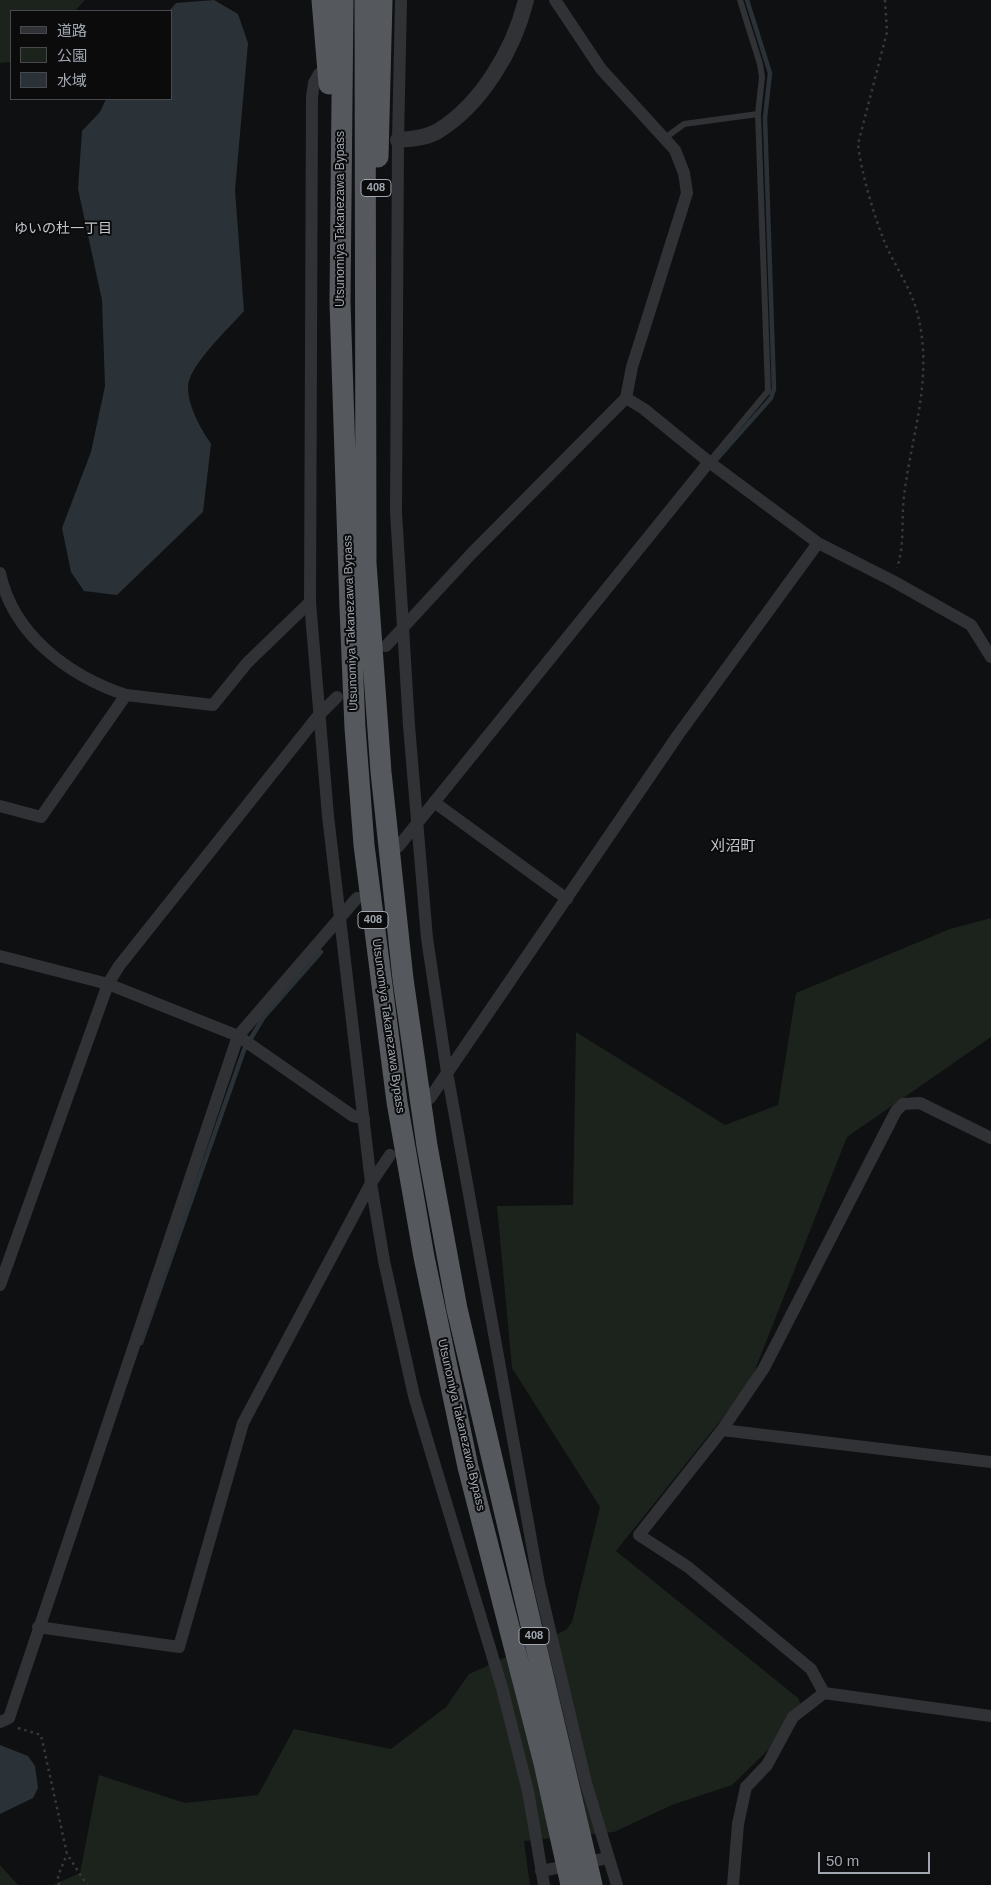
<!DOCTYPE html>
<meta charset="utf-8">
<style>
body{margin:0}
#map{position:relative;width:991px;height:1885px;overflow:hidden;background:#0f1011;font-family:Arial,"Noto Sans JP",sans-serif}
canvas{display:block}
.legend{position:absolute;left:10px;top:10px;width:162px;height:90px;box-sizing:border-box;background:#0b0b0c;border:1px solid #47494e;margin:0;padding:6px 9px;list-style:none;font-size:15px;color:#a1a7b1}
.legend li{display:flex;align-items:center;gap:10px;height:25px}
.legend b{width:25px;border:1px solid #47494e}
.scale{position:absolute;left:818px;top:1852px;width:112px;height:22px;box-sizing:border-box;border:2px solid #a1a7b1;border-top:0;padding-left:6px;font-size:15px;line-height:18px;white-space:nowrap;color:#a1a7b1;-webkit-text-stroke:4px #0b0b0c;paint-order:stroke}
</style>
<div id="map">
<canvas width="991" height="1885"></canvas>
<ul class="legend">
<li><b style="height:6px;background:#313235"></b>道路</li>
<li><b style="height:14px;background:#1c231d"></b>公園</li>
<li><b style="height:14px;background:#2a3238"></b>水域</li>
</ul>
<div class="scale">50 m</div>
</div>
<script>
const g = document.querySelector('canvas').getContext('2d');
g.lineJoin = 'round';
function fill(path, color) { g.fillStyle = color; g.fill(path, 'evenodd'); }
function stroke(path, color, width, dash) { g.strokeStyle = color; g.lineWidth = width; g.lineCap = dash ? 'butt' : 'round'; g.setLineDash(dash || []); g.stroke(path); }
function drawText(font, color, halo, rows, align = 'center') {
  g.font = font + ' Arial,"Noto Sans JP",sans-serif'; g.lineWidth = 4; g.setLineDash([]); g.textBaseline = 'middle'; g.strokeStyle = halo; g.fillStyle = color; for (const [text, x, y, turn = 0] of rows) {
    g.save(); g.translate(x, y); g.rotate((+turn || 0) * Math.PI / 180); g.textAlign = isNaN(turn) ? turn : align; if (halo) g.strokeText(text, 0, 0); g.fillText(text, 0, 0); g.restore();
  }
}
fill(new Path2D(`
 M0,0H85L75,11H11V62L0,63Z
 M991,918V1037L847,1137L749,1385L616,1551L798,1698L805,1714L732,1785L672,1805L614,1832L524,1841L530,1885H53L80,1873L99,1775L185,1803L258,1795L294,1729L391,1749L446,1707L469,1674L566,1630L572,1622L600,1507L512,1368L497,1206L573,1205L576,1032L725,1125L778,1105L796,993L950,929Z
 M0,1865L18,1885H0Z`), '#1c231d');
fill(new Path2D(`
 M214,0L238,14L248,43L235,190L244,311C230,327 188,366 188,387C188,407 201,429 211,444L203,512L117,595L84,591L71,572L62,528L91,452L105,386L102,300L78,189L82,131L100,112L106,99H171V11H169L176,3Z
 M0,1745L28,1756L35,1766L38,1788L33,1798L0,1814Z`), '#2a3238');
stroke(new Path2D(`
 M716,460L771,398L774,389L765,118L770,73L747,0
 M141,1343L244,1050L263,1018L321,952`), '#2a3238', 4.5);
stroke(new Path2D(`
 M885,0L887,32L858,144C861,172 874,216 885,243C894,264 909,286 916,308C935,375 912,431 904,496C901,520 905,545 897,568
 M18,1728L41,1735L67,1854L87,1885
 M59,1885L58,1876L67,1854`), '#37393c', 2.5, [2.5, 4]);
stroke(new Path2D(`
 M665,138L684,124L758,114
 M709,462L768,391L758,114L762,77L760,64L740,0`), '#313235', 6);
stroke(new Path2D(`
 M401,0L398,140L396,512L409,726L427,938L447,1072L539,1584L586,1783L617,1885
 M329,71L319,74L314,83L312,97L310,602L328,816L371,1183L384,1261L414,1396L502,1688L528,1791L544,1885
 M626,398L644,409L709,462L818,543L893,581L971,625L991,657
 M0,573C13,635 69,676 126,695
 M386,646L472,553L626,398L632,367L687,193L684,173L675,150L601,69L555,0
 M434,802L567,899
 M0,806L41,817L126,695L213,705L247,663L310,602
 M398,847L709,462
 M0,956L108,984L238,1036L353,1116L364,1119
 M430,1098L678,735L818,543
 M0,1285L108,984L119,966L318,716L337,697
 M722,1430L991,1462
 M38,1627L179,1647L243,1423L371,1183L390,1155
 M824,1693L991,1716
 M0,1722L9,1718L238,1036L357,898
 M541,1871L608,1858
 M733,1885L738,1824L746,1787L767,1765L793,1717L824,1693L811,1669L688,1567L639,1535L722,1430L764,1368L896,1111L903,1104L920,1103L991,1138`), '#313235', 12);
stroke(new Path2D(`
 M398,140C411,139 426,138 438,131C482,104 514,49 526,0`), '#313235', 16);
stroke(new Path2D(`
 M322,0L329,84
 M343,0L340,302L350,608L355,728L364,845L397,1102L424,1257L468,1467L544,1763L571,1885
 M365,0L366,563L381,772L403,979L427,1146L457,1309L592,1885
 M378,157L382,0`), '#55585d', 21);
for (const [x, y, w] of [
 [376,188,30],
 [373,920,30],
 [534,1636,30]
]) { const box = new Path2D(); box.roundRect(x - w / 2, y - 8.5, w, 17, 4); g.fillStyle = '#0b0b0c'; g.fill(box); stroke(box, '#a1a7b1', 1); }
drawText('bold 11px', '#a1a7b1', null, [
 ["408",376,188],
 ["408",373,920],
 ["408",534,1636]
]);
drawText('12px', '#a1a7b1', '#0b0b0c', [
 ["Utsunomiya Takanezawa Bypass",341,219,-90],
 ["Utsunomiya Takanezawa Bypass",351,623,-92],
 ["Utsunomiya Takanezawa Bypass",388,1026,82],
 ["Utsunomiya Takanezawa Bypass",461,1425,77]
]);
drawText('14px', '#c2c6cd', '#0b0b0c', [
 ["ゆいの杜一丁目",63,229]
]);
drawText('15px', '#c2c6cd', '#0b0b0c', [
 ["刈沼町",733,847]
]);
</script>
